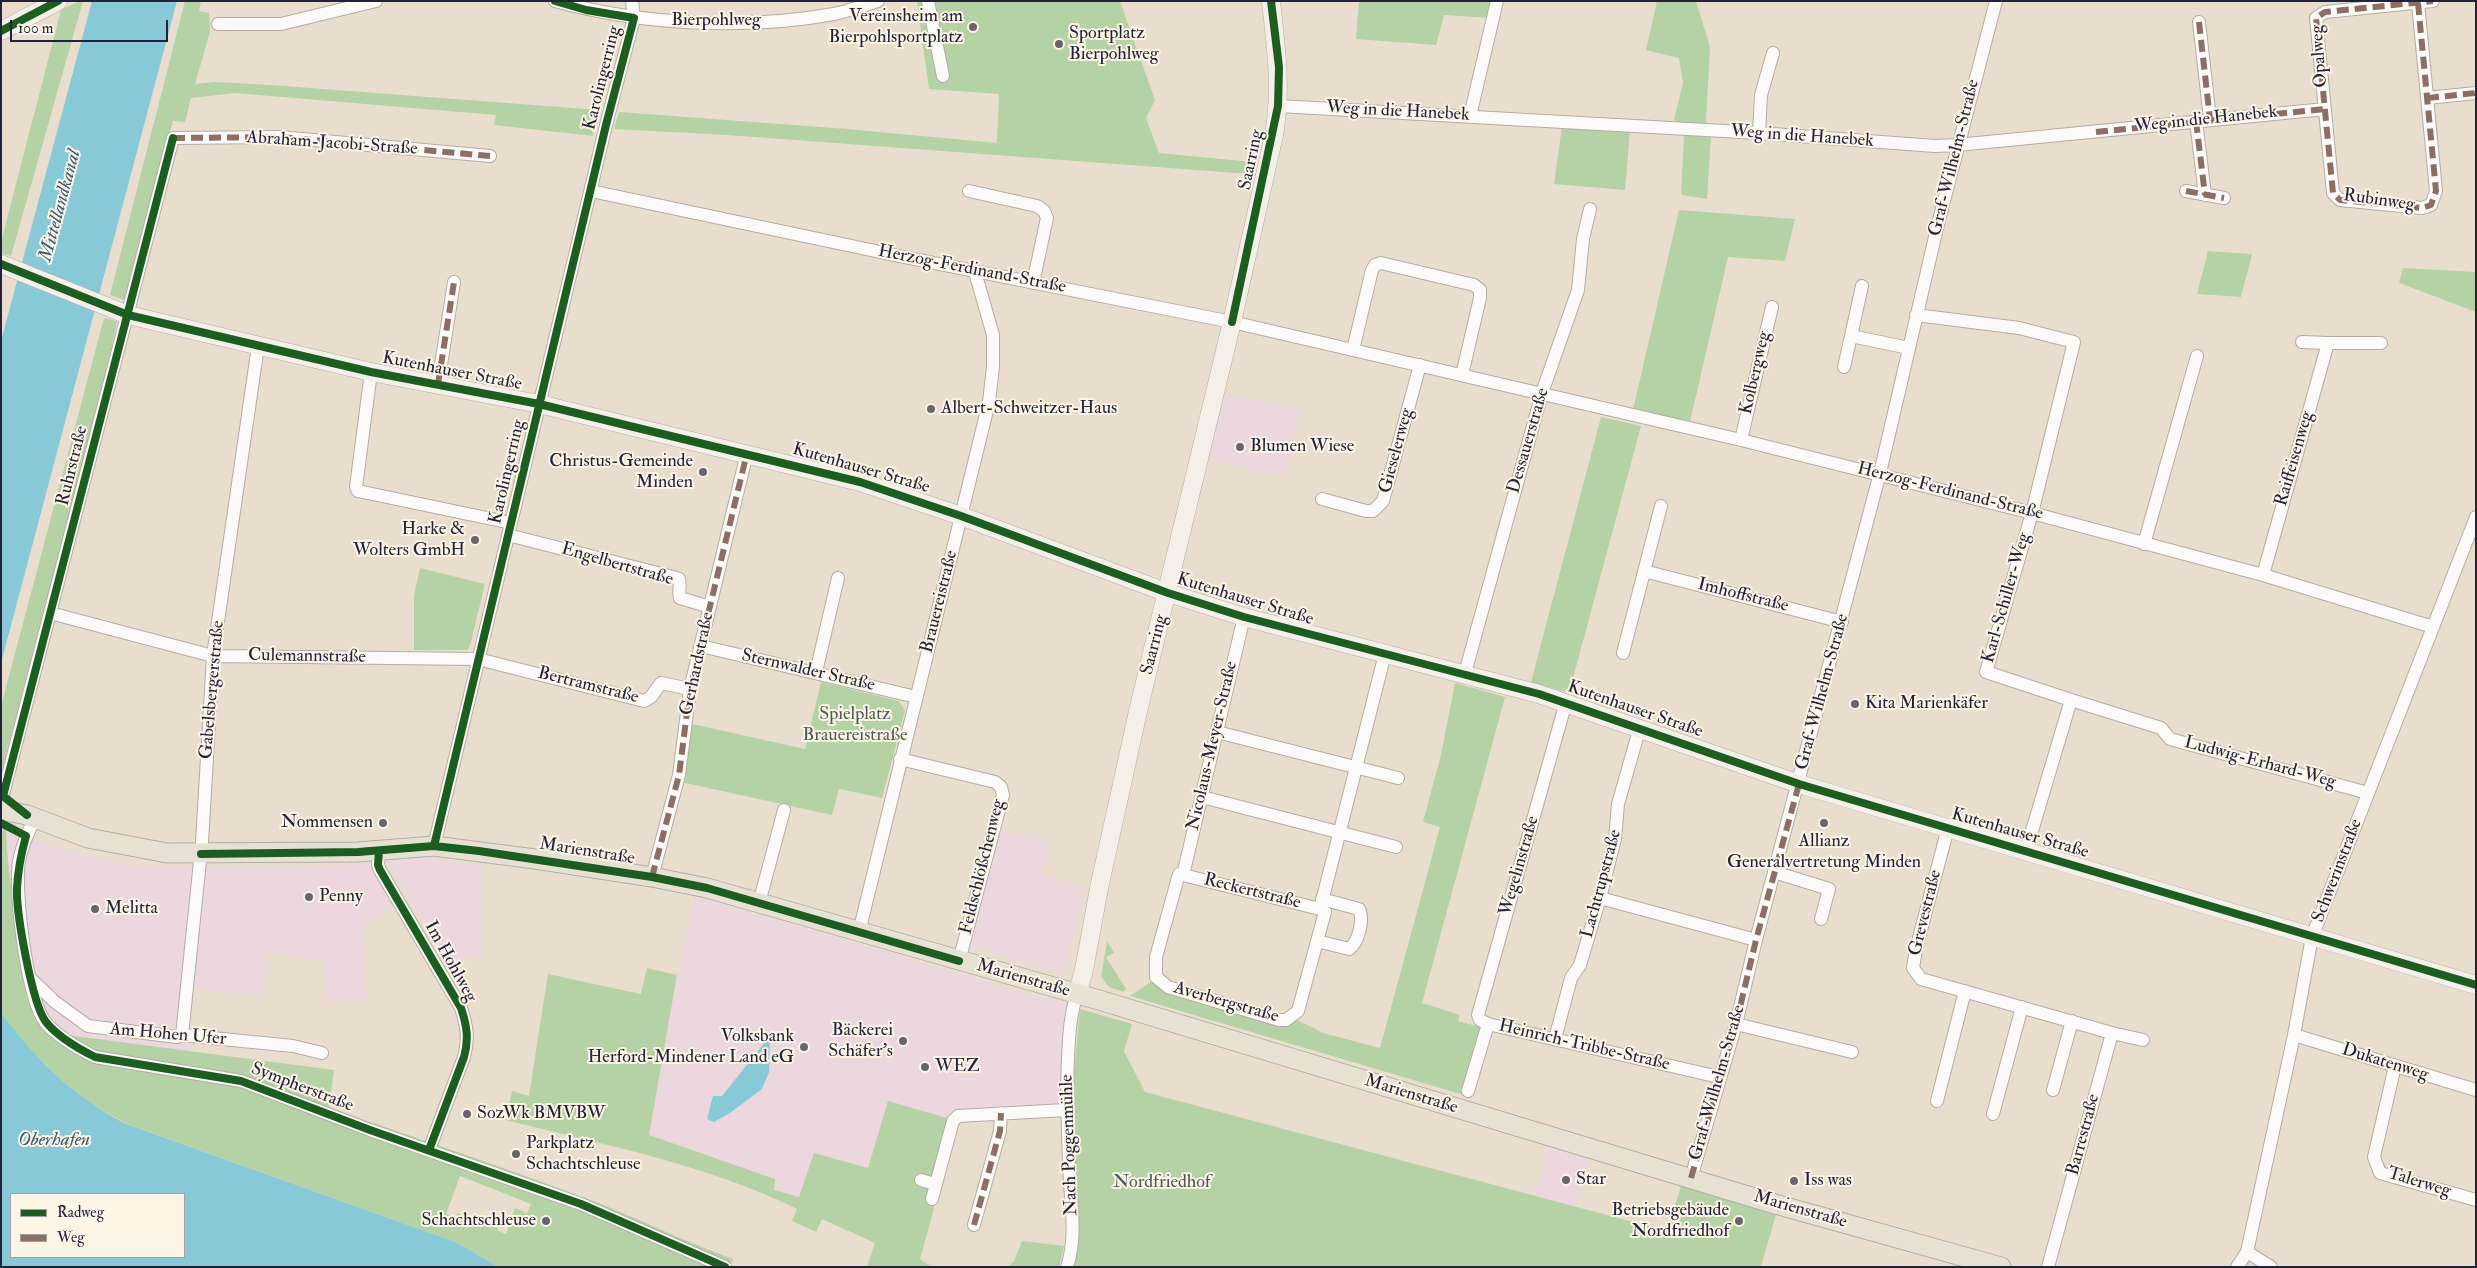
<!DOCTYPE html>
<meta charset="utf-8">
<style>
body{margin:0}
#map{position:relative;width:2477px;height:1268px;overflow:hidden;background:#e9dece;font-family:"IM FELL Double Pica",serif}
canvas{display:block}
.frame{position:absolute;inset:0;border:2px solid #22223b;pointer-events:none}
.legend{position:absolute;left:10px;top:1193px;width:175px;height:65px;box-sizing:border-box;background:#fcf5e5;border:1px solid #a5a1a1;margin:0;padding:6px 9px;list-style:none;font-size:15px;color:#22223b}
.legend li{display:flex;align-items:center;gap:10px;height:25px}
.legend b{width:25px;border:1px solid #a5a1a1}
.scale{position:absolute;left:10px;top:20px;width:158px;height:22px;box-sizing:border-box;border:2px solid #22223b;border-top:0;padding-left:6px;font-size:15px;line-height:18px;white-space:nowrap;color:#22223b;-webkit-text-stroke:4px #fcf5e5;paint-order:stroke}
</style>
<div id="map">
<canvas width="2477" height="1268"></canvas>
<div class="frame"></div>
<ul class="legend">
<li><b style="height:6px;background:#1b5e20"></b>Radweg</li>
<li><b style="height:6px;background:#8d6e63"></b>Weg</li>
</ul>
<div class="scale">100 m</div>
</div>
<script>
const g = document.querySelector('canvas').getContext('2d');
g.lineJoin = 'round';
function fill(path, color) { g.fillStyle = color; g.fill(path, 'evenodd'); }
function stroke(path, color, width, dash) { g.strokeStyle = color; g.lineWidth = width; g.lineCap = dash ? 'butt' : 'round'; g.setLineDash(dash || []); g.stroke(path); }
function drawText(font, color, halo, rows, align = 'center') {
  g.font = font + ' "IM FELL Double Pica",serif'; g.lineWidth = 4; g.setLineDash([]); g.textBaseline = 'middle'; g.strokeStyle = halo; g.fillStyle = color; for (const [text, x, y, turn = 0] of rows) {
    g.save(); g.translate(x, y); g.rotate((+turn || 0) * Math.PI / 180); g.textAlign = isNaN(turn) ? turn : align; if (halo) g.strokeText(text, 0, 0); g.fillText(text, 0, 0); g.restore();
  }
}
fill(new Path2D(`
 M1221,392L1300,411L1284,477L1205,458Z
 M6,829L45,844L88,856L134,865L274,868L373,863L396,904L364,924L366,999L325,1002L323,960L268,954L263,996L194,989L189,1052L44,1032L36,1017L25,975L8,878Z
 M998,831L1050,842L1041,875L1086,887L1064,972L1059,974L969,946Z
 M429,857L482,865L481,958L445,959L388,861Z
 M695,895L1066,1005L1060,1116L958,1121L868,1168L800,1197L773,1190L775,1179L649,1135L677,975Z
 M1549,1146L1589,1159L1575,1206L1534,1196Z`), '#ebd7dd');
fill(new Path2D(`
 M80,1H83L11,256L1,253V242L61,10Z
 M185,1H201L199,11L209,13L210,32L195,84L214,82L271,85L599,110L593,136L494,125L496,115L235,93L191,98L185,122L173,121L124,300L110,295Z
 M917,1H1120L1155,100L1146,118L1159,153L1253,162L1250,174L728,135L614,129L619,112L847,129L997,143L999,94L929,89Z
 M1359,1H1495L1491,18L1444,15L1436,45L1356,39Z
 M1657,1H1696L1710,47L1706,121L1711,136L1707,199L1681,195L1684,134L1674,119L1683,83L1679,58L1646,50Z
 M1562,126L1630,130L1625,190L1554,184Z
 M1679,210L1795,219L1785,261L1728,257L1690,422L1633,410Z
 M2208,251L2252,254L2241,297L2197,294Z
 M2403,268L2476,272V312L2399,283Z
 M104,318L117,321L104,384L1,773V706Z
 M1601,417L1641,426L1569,693L1531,682Z
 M420,568L485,584L470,646L467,650H414V596Z
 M821,682L899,701L905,711L882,798L839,789L832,815L681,782L688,723L805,749Z
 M1455,683L1505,697L1422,1003L1460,1015L1458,1021L1484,1028L1464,1095L1130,996L1155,979L1296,1019L1323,1033L1380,1048L1440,827L1423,822L1441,755Z
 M1,828L6,829C8,879 15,921 26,970C31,991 34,1012 44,1032L334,1070L329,1108C418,1138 506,1168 593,1201C640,1219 685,1242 733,1259L730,1267H498L458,1243L125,1123L90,1103L57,1077L24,1044L1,1012ZM460,1176L531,1204L527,1213L515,1208L506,1234L497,1230L498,1228L457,1213L456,1218L446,1214Z
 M1107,941L1114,953L1106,957L1126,989L1124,992L1109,987L1101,977Z
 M647,968L677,975L649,1135L775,1179L774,1190L799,1197L814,1153L868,1168L888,1101L958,1121L920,1259L932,1267H867L875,1243L822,1219L816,1232L792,1221L797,1209C706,1164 604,1145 506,1120L512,1091L529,1096L548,974L641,994Z
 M1080,1009L1132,1024L1124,1051L1145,1092L1667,1231L1681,1186L1776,1215L1761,1266L1762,1267H1073L1079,1243L1073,1084Z
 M1022,1241L1064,1246L1059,1267H1008L1014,1261Z`), '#b4d2a4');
fill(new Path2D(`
 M92,1H177L1,663V341Z
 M1,1012C36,1061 71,1094 124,1123L458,1243L498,1267H1ZM11,1194H184V1257H11Z
 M770,1036L769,1072L762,1089L730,1113L714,1122L707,1119L713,1096H722Z`), '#88c9d8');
const street = new Path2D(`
 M555,1C642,25 745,30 834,14C849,11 864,5 878,1
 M928,1L943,76
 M2418,3L2436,191L2431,205L2422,208L2340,200L2333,193L2316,18L2325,12L2433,1
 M2199,22L2210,119
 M218,24H281L376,1
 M2427,98L2476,93
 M1278,106L1759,133L1935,146L1957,145L2325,109
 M1470,116L1497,1
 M2196,121L2205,195
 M1759,133L1761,95L1773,53
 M591,191L899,256L1232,322L1741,440L2032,513L2263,575L2433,627
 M969,191L1037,206L1044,211L1047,218L1033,283
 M2186,191L2224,198
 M1862,286L1851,336L1909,348
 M1916,315L2019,328L2074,342L2032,513L1986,672L2071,700L2026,851
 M2302,342L2328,343
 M1353,350L1372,270L1375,265L1381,263L1474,285L1480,290V298L1462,375
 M1844,367L1851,336
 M371,372L356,487L358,491L511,523
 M438,384L454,282
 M1741,440L1772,307
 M1322,499L1366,511H1373L1383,501L1420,365
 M508,535L673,577L679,579C681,585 678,591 680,598L710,607
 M2144,544L2197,356
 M1644,571L1842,622
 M2263,575L2328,343H2381
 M50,613L213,656L478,659L644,701L651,697L661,683L690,689
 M701,646L916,697
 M1623,653L1661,506
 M816,672L838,578
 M1465,673L1542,393L1578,290L1583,239L1590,209
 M2071,700L2161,728L2170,739L2368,793
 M1217,732L1398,778
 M900,759L995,782L1001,787L1003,795L959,961
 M1202,797L1396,847
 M1,802L173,138L280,137L490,156
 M35,818C28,832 22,846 19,861C14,891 27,998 45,1022C58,1037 77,1048 95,1057L241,1081L370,1130L581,1204L725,1267
 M1948,828L1916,949L1913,968L1921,979L2112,1033
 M434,846L606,125L634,18L632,1
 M379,851L378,865L380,870L461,1008C467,1026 469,1039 464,1057L429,1150
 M1774,872L1829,889L1821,919
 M1183,875L1179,874L1156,957V977L1168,987L1279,1020H1286L1298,1011L1325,912L1320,909
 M1183,875L1244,617
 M1183,875L1320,909
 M652,877L679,775L690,689L747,453
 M1600,898L1756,940
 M759,903L784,810
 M1320,909L1385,654
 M859,932L989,402L993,367V335L975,272
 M1317,941L1349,949C1359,942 1364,919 1359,909L1322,899
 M31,979L55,1002L88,1026L177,1037L182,1035L293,1046L322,1053
 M1488,1024L1480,1020L1478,1015L1566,702
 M1736,1024L1852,1052
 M182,1035L202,842L213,656L258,346
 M2294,1035L2476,1090
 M1555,1039L1571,978L1580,965L1600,898L1615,839L1618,804L1640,727
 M2395,1066L2374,1157L2380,1173L2476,1200
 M2053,1090L2072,1021
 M1468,1091L1488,1024L1719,1077
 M1937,1101L1965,991
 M1993,1114L2022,1007
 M1691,1178L1736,1024L1756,940L1880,473L1938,224L1996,1
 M921,1180L935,1184
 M932,1199L953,1121L958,1116L1066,1110
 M974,1225L1000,1131L1001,1113
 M2247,1252L2271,1267
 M1067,1267C1076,1240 1072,1211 1070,1184C1068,1141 1066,1101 1068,1058C1069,1037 1070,1014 1077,994
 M2048,1267L2112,1033L2143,1040
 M2237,1267L2247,1252L2294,1035L2312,937L2476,517`);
const secondary = new Path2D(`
 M1,31L58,1
 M1,264L128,315L371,372L539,404L860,482L961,516L1168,593L1244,617L1539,694L1799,784L2476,985
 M1077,994L1084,970L1099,888L1139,707L1232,322L1274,135C1282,88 1276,48 1271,1`);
const primary = new Path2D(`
 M1,810L27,815L88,838L167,853L358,852L434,846L535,859L652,877L707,888L1099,1000L1768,1202L2001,1267`);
stroke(street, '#b3aca5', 14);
stroke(secondary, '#b3aca5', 19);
stroke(primary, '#b3aca5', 21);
stroke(street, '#fcfaf8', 12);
stroke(secondary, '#f4f0e9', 18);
stroke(primary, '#e7e1d4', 19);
stroke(new Path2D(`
 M2418,3L2436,191L2431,205L2422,208L2340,200L2333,193L2316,18L2325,12L2433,1
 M2199,22L2210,119
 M2427,98L2476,93
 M2196,121L2205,195
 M2096,132L2325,109
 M173,138L280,137L490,156
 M2186,191L2224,198
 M438,384L454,282
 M652,877L679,775L690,689L747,453
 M1691,1178L1736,1024L1756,940L1799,784
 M974,1225L1000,1131L1001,1113`), '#8d6e63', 6, [12, 6]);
stroke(new Path2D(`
 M1,31L58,1
 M1,264L128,315L371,372L539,404L860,482L961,516L1168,593L1244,617L1539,694L1799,784L2476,985
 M1232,322L1278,106L1279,67L1271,1
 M27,815L3,796L173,138
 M1,823L26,836C21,854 18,870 17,888C16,912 32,1004 46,1022C58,1037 77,1048 95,1057L241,1081L370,1130L581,1204L725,1267
 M434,846L606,125L634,18L586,10L555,1
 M379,851L378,865L380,870L461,1008C467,1026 469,1039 464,1057L429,1150
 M201,854L358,852L434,846L479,851L652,877L707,888L959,961`), '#1b5e20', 8);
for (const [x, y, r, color] of [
 [973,27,5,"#68646e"],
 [1059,44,5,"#68646e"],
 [931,409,5,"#68646e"],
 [1240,447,5,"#68646e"],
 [703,472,5,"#68646e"],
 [475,540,5,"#68646e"],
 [1855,704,5,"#68646e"],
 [383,823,5,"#68646e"],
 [1824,823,5,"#68646e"],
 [309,897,5,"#68646e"],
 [95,909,5,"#68646e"],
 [903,1041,5,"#68646e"],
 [804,1047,5,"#68646e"],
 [925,1067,5,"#68646e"],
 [467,1114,5,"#68646e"],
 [516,1154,5,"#68646e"],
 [1566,1180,5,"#68646e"],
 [1794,1181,5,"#68646e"],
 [546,1221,5,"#68646e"],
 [1739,1221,5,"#68646e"]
]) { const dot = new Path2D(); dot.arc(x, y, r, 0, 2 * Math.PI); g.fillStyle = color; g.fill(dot); stroke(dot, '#fcf5e5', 2); }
drawText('18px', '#22223b', '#fcf5e5', [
 ["Vereinsheim am",963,17,"right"],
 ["Bierpohlsportplatz",963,38,"right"],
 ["Sportplatz",1069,34],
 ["Bierpohlweg",1069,55],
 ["Albert-Schweitzer-Haus",941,409],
 ["Blumen Wiese",1250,447],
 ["Christus-Gemeinde",693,462,"right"],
 ["Minden",693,483,"right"],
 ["Harke &",465,530,"right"],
 ["Wolters GmbH",465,551,"right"],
 ["Kita Marienkäfer",1865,704],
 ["Nommensen",373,823,"right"],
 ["Allianz",1824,842,"center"],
 ["Generalvertretung Minden",1824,863,"center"],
 ["Penny",319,897],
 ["Melitta",105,909],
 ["Bäckerei",893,1031,"right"],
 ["Schäfer's",893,1052,"right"],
 ["Volksbank",794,1037,"right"],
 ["Herford-Mindener Land eG",794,1058,"right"],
 ["WEZ",935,1067],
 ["SozWk BMVBW",477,1114],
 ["Parkplatz",526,1144],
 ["Schachtschleuse",526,1165],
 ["Star",1576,1180],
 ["Iss was",1804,1181],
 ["Betriebsgebäude",1729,1211,"right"],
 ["Nordfriedhof",1729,1232,"right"],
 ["Schachtschleuse",536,1221,"right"]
], 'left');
drawText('18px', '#22223b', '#fcf5e5', [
 ["Bierpohlweg",716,21],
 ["Opalweg",2320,56,-94],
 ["Karolingerring",603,78,-76],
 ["Weg in die Hanebek",1398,112,3],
 ["Weg in die Hanebek",2206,120,-6],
 ["Weg in die Hanebek",1802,137,4],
 ["Abraham-Jacobi-Straße",332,144,4],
 ["Graf-Wilhelm-Straße",1955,158,-76],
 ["Saarring",1252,160,-78],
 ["Rubinweg",2379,201,8],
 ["Herzog-Ferdinand-Straße",972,270,11],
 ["Kutenhauser Straße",452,372,11],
 ["Kolbergweg",1756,373,-77],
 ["Dessauerstraße",1529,441,-74],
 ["Gieselerweg",1397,451,-75],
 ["Raiffeisenweg",2295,459,-74],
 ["Ruhrstraße",73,466,-76],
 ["Kutenhauser Straße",861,469,16],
 ["Karolingerring",508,472,-77],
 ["Herzog-Ferdinand-Straße",1950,492,14],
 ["Engelbertstraße",617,565,16],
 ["Imhoffstraße",1743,596,14],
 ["Karl-Schiller-Weg",2007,598,-74],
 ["Kutenhauser Straße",1245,600,17],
 ["Brauereistraße",940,602,-76],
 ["Saarring",1155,645,-76],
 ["Culemannstraße",307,657,1],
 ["Gerhardstraße",698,664,-78],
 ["Sternwalder Straße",808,671,13],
 ["Bertramstraße",588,686,14],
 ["Gabelsbergerstraße",213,690,-85],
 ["Graf-Wilhelm-Straße",1823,692,-75],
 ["Kutenhauser Straße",1635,710,19],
 ["Nicolaus-Meyer-Straße",1213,746,-77],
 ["Ludwig-Erhard-Weg",2260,763,15],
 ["Kutenhauser Straße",2020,834,16],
 ["Marienstraße",587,852,9],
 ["Wegelinstraße",1520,866,-74],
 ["Feldschlößchenweg",983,867,-76],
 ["Schwerinstraße",2338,871,-69],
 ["Lachtrupstraße",1602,884,-75],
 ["Reckertstraße",1252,892,14],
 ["Grevestraße",1926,913,-76],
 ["Im Hohlweg",450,962,61],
 ["Marienstraße",1023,979,16],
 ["Averbergstraße",1226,1003,16],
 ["Am Hohen Ufer",168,1035,5],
 ["Heinrich-Tribbe-Straße",1584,1046,13],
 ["Dukatenweg",2385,1063,17],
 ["Graf-Wilhelm-Straße",1718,1083,-74],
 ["Sympherstraße",302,1088,21],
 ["Marienstraße",1411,1095,17],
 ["Barrestraße",2084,1135,-75],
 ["Nach Poggenmühle",1070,1145,-92],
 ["Talerweg",2419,1183,17],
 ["Marienstraße",1800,1210,16]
]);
drawText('18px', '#465c54', '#fcf5e5', [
 ["Spielplatz",855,715],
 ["Brauereistraße",855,736],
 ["Nordfriedhof",1162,1183]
]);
drawText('italic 19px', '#375974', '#fcf5e5', [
 ["Mittellandkanal",61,206,-75],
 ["Oberhafen",54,1141]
]);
</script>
